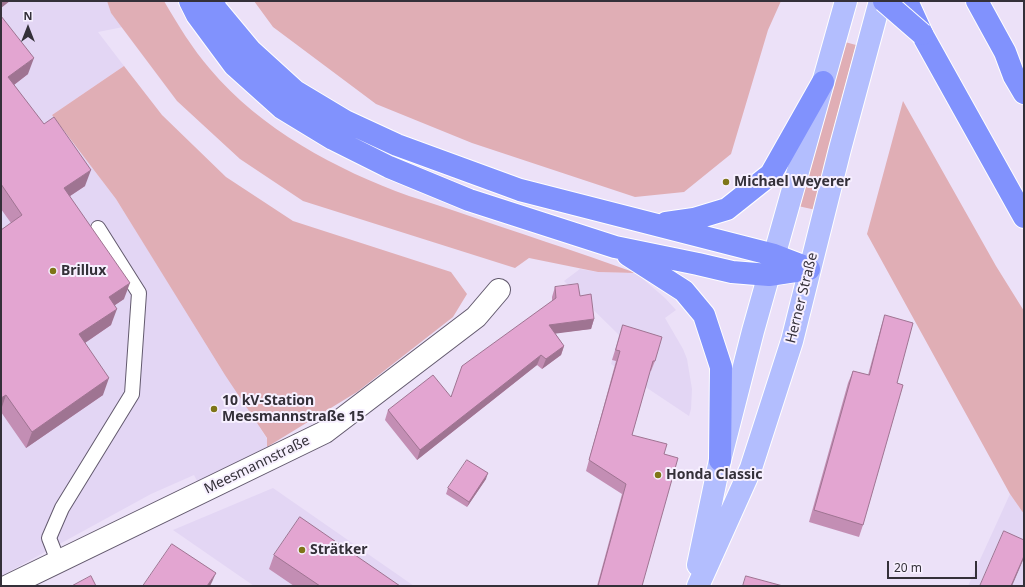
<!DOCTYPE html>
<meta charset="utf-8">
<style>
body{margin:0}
#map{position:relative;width:1025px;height:587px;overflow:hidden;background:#ece1f8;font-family:"Noto Sans",sans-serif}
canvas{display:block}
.frame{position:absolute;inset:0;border:2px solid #343039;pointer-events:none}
.north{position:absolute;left:8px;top:8px;width:40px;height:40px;-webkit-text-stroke:3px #f7f0ff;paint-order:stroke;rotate:0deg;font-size:11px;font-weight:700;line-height:16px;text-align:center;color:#343039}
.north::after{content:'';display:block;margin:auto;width:14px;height:18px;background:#343039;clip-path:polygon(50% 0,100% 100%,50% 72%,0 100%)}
.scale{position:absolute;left:887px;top:561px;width:90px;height:18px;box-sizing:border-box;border:2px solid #343039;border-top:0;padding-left:5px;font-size:12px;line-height:14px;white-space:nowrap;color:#343039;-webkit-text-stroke:3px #f7f0ff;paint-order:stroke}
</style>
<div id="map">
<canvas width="1025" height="587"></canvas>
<div class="frame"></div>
<div class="north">N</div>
<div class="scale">20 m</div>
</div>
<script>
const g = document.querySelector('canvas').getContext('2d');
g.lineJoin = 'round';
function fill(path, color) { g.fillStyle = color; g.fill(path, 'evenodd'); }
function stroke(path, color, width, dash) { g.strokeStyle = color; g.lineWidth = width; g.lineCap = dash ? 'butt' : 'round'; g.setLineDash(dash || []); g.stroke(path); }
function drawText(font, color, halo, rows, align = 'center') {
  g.font = font + ' "Noto Sans",sans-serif'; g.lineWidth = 4; g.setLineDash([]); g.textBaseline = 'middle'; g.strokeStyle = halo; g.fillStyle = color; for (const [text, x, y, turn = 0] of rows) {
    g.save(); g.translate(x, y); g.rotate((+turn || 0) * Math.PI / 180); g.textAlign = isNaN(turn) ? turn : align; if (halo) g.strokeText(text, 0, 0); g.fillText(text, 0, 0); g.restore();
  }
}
fill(new Path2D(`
 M1,1H107L111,13L123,27L98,32L124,66L52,115L116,199L267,439V447L198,483L194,475L151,494L1,576Z
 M580,269L598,272L636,273L665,298L676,310L665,318L683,349L687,359L692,389L691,409L689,416L611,364L619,335L564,281Z
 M273,488L414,586H254L173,530Z
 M1010,494L1024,514V586H968Z`), '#e3d6f4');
fill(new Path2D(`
 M107,1H164C178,25 192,48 210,69C260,129 337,170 409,196C425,201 440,206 455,211C515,232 576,251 636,273L598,272L529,258L515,268L303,201L240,159L177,101L111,13Z
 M254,1H781L768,30L731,154L684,192L635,197L472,143L376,104L273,27Z
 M845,42L856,45L834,127L816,210L798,206Z
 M124,66L162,115L226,177L293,221L451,272L467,294L453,317L357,392L267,447V438L225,375L116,199L52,115Z
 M903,101L996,266L1024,311V514L1010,494L867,234Z`), '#e0aeb5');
const service = new Path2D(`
 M58,561L49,538L62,508L132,394L139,293L98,228`);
const minor = new Path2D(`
 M8,586L325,432L476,317L499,290`);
const primary = new Path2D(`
 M698,565L720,460L753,331L846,1
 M698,586L751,468L792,341L840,149L880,1`);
const motorway = new Path2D(`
 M190,1L197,15L234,65L282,108L333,139L389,167L469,200L615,247L698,264L732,272L769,275L809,269
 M213,1L216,9L251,51L295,91L345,121L397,145L520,190L774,255L808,268
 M907,1L922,34L1024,217
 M977,1L1005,52L1014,76L1024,93
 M666,223L694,219L727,209L771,174L823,82
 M628,255L684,291L704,315L721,367L720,460`);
stroke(service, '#62596d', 16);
stroke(minor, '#62596d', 24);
stroke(primary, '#fff', 24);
stroke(motorway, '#fff', 24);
stroke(service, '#fff', 14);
stroke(minor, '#fff', 22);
stroke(primary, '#b3befe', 22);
stroke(motorway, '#8192fd', 22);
const motorwayBridge = new Path2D(`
 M884,1L922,34`);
stroke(motorwayBridge, '#fff', 24, []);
stroke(motorwayBridge, '#8192fd', 22);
fill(new Path2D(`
 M1,16L28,74L14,85L85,186L70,196L124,299L115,305L111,325L85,343L103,395L26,448L1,412V230L11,223L1,209Z
 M555,287L580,296L594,319L591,329L555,333L564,346L561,355L542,369L537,365L417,460L385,420L388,410L451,397L552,301V297Z
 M885,315L897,383L863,525L859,537L809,522L848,383L853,371L868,375L881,327Z
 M623,325L655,361L651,371H650L632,435L664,454L642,586H597L622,494L586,471L616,361L612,360Z
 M486,479L467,507L446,494L448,488Z
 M274,555L400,586H294L269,569Z`), '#c38eb4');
fill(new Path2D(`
 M1,1H10L1,8Z
 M34,58L28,74L2,94L8,77Z
 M91,170L85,186L58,204L64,188Z
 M130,283L124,299L103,313L109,297Z
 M117,309L111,325L73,351L79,334Z
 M594,319L591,329L545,335L549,325Z
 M564,346L561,355L542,369L546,359Z
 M541,355L537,365L417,460L420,450Z
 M109,378L103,395L26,448L32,432Z
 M6,395L1,410V398Z
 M488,473L486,479L467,507L469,502Z
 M1024,556V558L1012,586H1011Z
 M216,573L212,582L210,586H207Z`), '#9f7492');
const building = new Path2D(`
 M1,16L34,58L8,77L44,124L54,117L91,170L64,188L130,283L109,297L117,309L79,334L109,378L32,432L6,395L1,398V230L22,215L1,184Z
 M578,284L580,296L591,294L594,319L549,325L564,346L546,359L541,355L420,450L388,410L433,375L451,397L462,366L556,298L555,287Z
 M885,315L913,323L897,383L903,385L863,525L814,510L853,371L869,375Z
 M623,325L662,337L655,361H653L632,435L667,444L664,454L678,458L642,586H598L626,484L589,460L620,351L616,350Z
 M467,460L488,473L469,502L448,488Z
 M300,517L400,586H320L274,555Z
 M1004,531L1024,540V556L1011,586H980Z
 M172,544L216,573L207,586H143Z
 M91,576L96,586H72Z
 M746,576L783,586H743Z`);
fill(building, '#e3a5d1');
stroke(building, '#9f7492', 1);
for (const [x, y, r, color] of [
 [726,182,4,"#7e7518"],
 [53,271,4,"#7e7518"],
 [214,409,4,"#7e7518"],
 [658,475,4,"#7e7518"],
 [302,550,4,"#7e7518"]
]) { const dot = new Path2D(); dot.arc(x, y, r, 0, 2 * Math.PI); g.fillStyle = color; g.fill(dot); stroke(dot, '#f7f0ff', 1.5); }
drawText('bold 14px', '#343039', '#f7f0ff', [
 ["Michael Weyerer",734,182],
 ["Brillux",61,271],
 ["10 kV-Station",222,401],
 ["Meesmannstraße 15",222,417],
 ["Honda Classic",666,475],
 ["Strätker",310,550]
], 'left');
drawText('14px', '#343039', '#f7f0ff', [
 ["Herner Straße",802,298,-76],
 ["Meesmannstraße",257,465,-26]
]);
</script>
